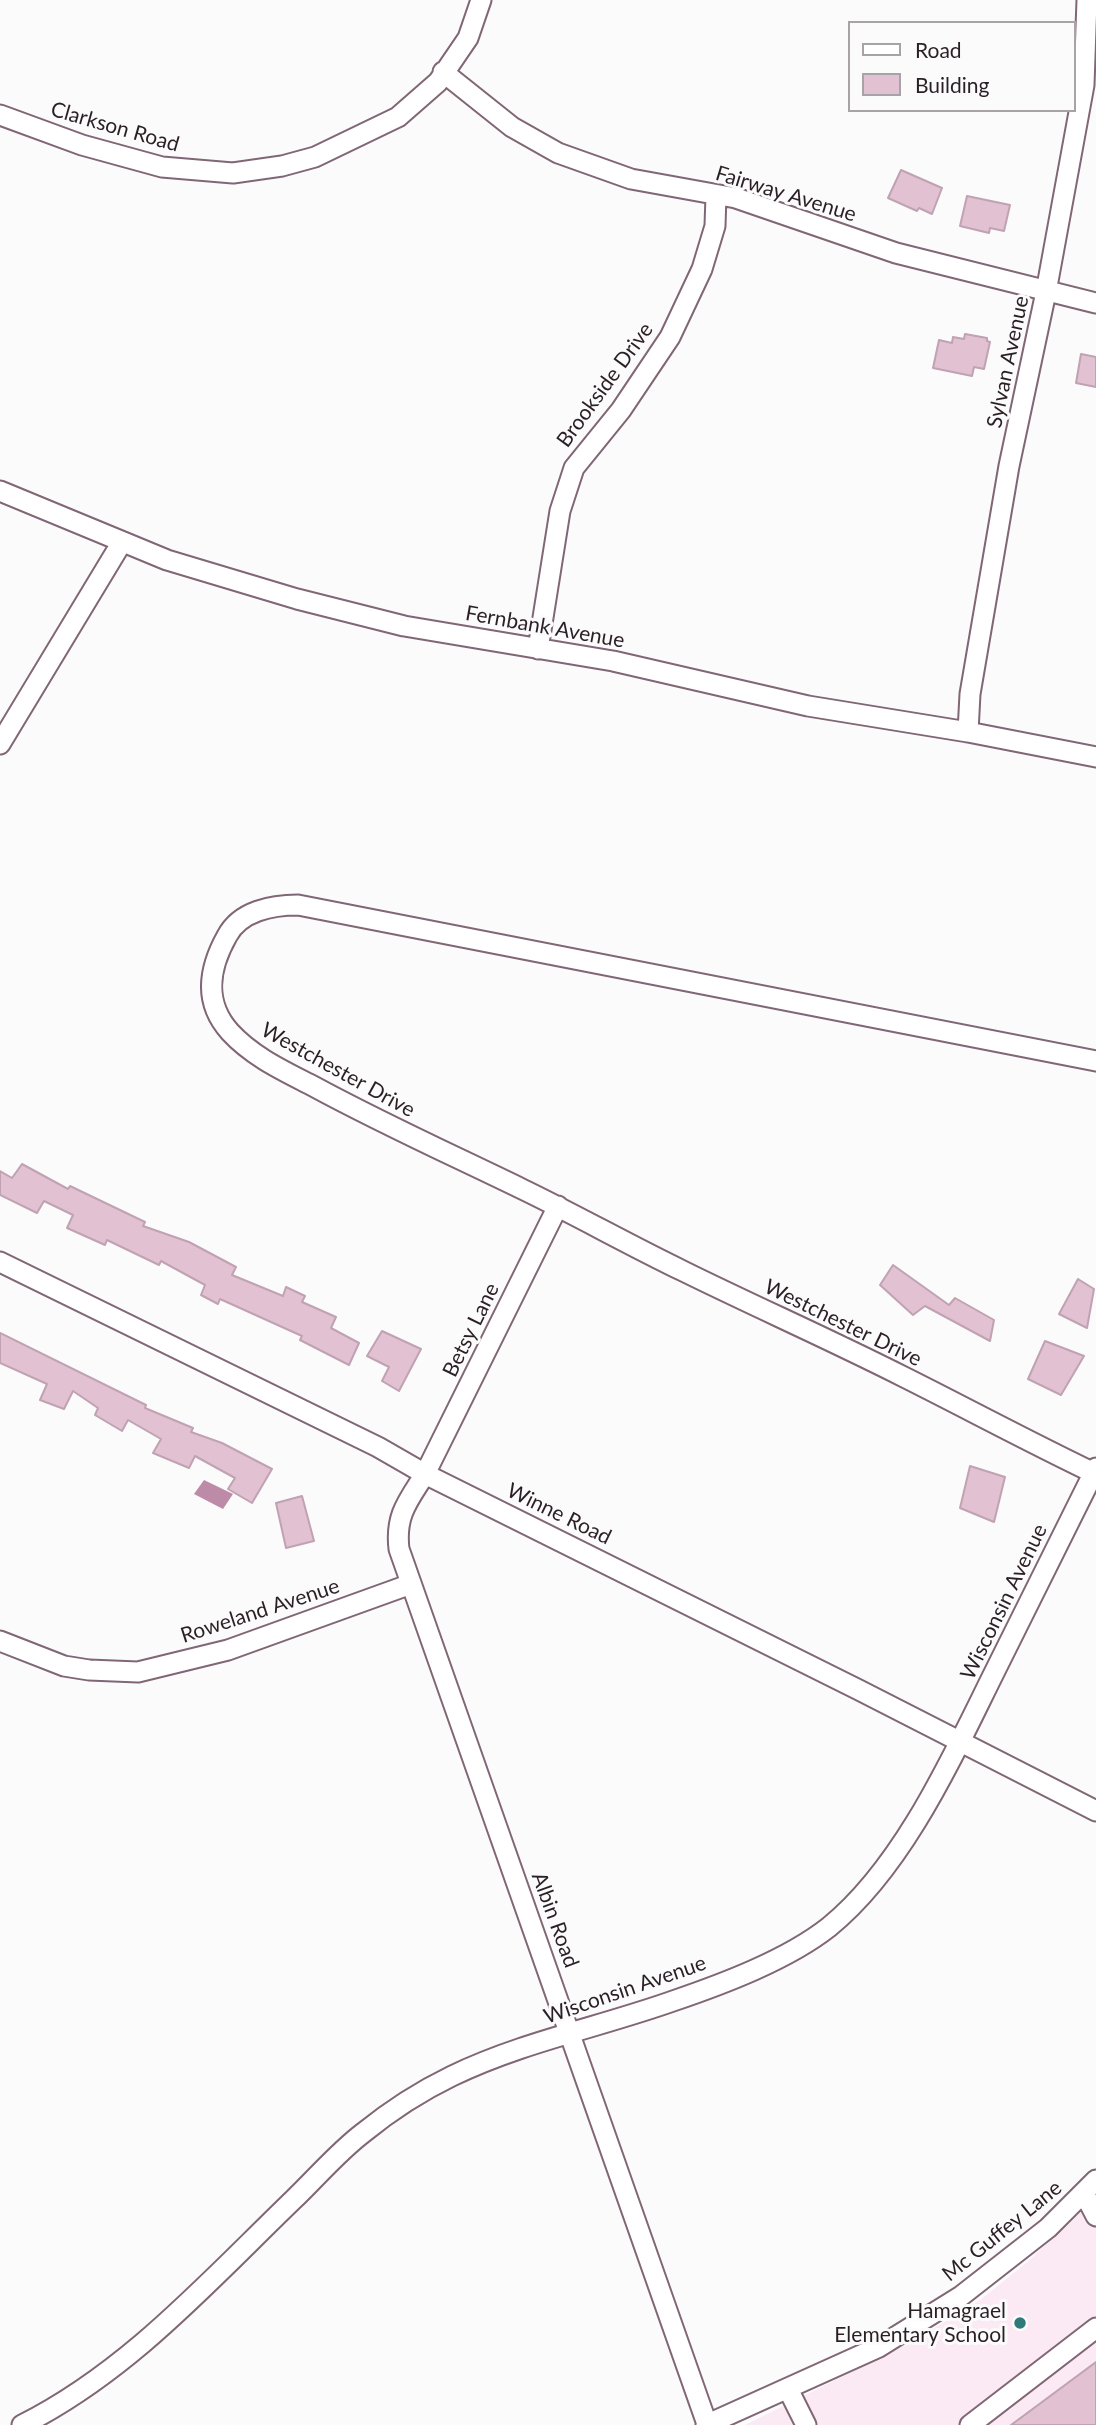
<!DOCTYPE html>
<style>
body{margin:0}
#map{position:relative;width:1096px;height:2425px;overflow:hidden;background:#fbfbfb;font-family:Lato,sans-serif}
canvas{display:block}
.legend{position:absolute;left:848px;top:21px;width:228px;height:91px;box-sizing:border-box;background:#fbfbfb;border:2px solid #a8a3a6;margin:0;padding:9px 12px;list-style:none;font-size:21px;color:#2b1f26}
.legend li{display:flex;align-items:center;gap:14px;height:35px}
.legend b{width:35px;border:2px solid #a8a3a6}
</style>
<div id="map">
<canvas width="1096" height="2425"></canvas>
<ul class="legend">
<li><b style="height:9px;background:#fff"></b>Road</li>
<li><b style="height:19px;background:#e1c1d2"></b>Building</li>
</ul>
</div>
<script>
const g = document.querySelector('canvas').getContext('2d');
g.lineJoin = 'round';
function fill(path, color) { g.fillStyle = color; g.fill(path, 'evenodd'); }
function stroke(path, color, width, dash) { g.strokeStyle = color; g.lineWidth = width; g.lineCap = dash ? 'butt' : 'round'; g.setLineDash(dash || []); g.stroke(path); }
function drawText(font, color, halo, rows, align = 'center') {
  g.font = font + ' Lato,sans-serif'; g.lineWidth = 6; g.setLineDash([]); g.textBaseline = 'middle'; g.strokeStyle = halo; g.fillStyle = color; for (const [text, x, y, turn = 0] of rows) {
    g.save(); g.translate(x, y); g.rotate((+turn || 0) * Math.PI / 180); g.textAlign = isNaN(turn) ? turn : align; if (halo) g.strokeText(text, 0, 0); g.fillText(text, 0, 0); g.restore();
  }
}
fill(new Path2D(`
 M1096,2195V2425H745L908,2344L979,2301L1025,2264L1071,2222Z`), '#fbeaf3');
fill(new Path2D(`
 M204,1480L233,1494L223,1509L194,1494Z`), '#bd8ba8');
const building = new Path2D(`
 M901,170L942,188L932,214L919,208L917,211L888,198Z
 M967,196L1010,205L1004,231L990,228L989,233L960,226Z
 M965,334L987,338V341L990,342L984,369L974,367L972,376L933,368L939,340L952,343L953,337L964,339Z
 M1081,354L1096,357V387L1076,383Z
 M22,1164L68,1189L70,1186L145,1222L143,1226L189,1242L236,1267L232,1275L283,1296L286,1287L305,1296L302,1302L336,1317L331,1328L359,1343L349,1365L300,1340L302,1336L220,1299L218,1304L201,1295L205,1285L161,1261L159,1265L107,1240L105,1245L67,1228L73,1215L44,1201L37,1213L0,1195V1171L12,1178Z
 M893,1265L949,1305L955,1298L994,1320L990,1341L925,1306L913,1315L880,1285Z
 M1078,1279L1094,1289L1087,1328L1059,1314Z
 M382,1331L421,1349L399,1391L382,1381L389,1367L367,1356Z
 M0,1333L146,1405L145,1408L193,1428L191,1432L222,1443L272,1469L252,1503L228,1489L235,1478L195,1456L189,1468L153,1453L161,1439L128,1420L122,1431L95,1415L98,1408L73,1391L64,1409L40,1400L47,1384L0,1363Z
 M1045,1341L1084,1356L1061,1395L1028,1379Z
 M970,1466L1005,1477L994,1522L960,1508Z
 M302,1496L314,1541L286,1548L276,1503Z
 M1096,2362V2425H1011Z`);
fill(building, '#e1c1d2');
stroke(building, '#c0a2b2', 2);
const minor = new Path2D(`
 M443,72L512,127L558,153L631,179L736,198L896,253L1096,303
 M0,115L82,145L162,167L233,173L282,166L315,157L398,117L438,82L468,38L481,0
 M0,491L167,560L297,599L404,626L613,661L808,706L968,732L1096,757
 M538,649L560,511L574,468L621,410L670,337L702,269L715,226L716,195
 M968,732L970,694L1009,466L1046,292L1084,85L1087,0
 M0,744L122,542
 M1096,1061L298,905C272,905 240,911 227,936C209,968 203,1002 230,1032C253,1057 284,1071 313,1086C381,1123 452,1155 522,1189C576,1215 629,1245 683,1271C756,1307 831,1340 904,1377C968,1409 1031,1443 1096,1474
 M558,1206L425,1474C408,1501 395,1515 399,1549L707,2424
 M0,1262L378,1447L425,1474L859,1690L1096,1811
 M0,1641L64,1666L89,1670L138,1672L228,1650L411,1584
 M1084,2193L1096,2216
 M788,2389L806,2425
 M22,2425C128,2372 208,2282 293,2200C316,2178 338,2152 363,2133C390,2111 421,2091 452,2076C522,2042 600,2027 673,2001C723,1984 787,1960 829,1927C902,1868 951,1760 992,1677C1027,1607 1061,1537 1096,1468
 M706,2425L879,2347L961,2296L1048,2228L1096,2180
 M970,2425L1096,2328`);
stroke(minor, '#816675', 23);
stroke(minor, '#fff', 19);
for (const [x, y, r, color] of [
 [1020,2323,7,"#307a79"]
]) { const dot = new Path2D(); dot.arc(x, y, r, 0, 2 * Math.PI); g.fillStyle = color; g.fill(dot); stroke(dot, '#fbfbfb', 2.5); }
drawText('21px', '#2b1f26', '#fbfbfb', [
 ["Clarkson Road",115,127,16],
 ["Fairway Avenue",786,194,17],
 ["Sylvan Avenue",1008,362,-78],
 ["Brookside Drive",605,385,-54],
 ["Fernbank Avenue",545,627,10],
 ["Westchester Drive",338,1070,29],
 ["Westchester Drive",843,1323,26],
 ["Betsy Lane",471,1330,-64],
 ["Winne Road",559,1514,26],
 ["Wisconsin Avenue",1004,1602,-64],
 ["Roweland Avenue",260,1611,-18],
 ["Albin Road",555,1920,70],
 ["Wisconsin Avenue",625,1990,-19],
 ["Mc Guffey Lane",1002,2231,-39]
]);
drawText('21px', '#2b1f26', '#fbfbfb', [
 ["Hamagrael",1006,2311],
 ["Elementary School",1006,2335]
], 'right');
</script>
